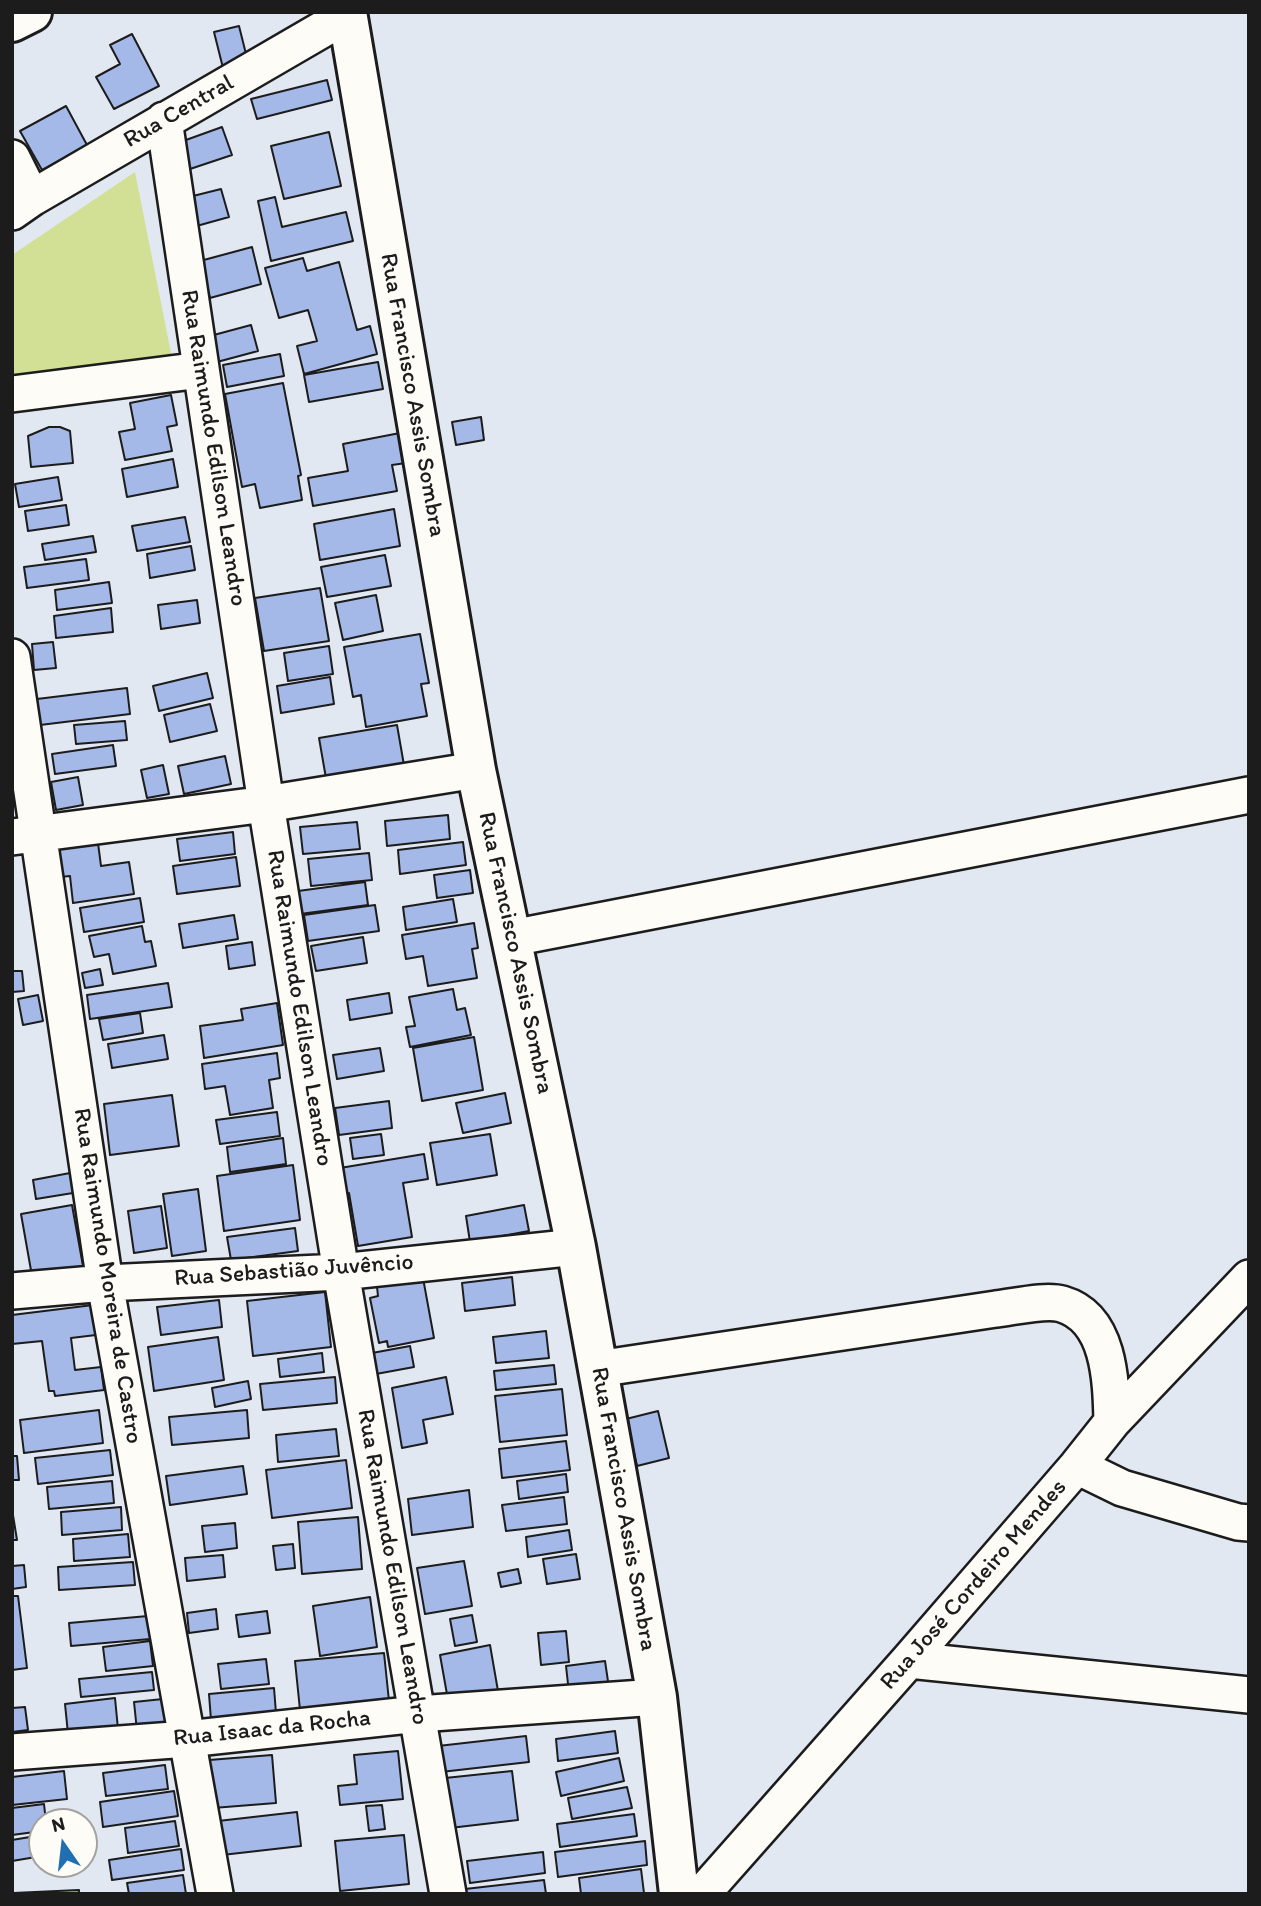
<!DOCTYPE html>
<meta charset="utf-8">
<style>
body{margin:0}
#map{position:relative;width:1261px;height:1906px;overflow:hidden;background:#e2e8f2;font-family:Itim,sans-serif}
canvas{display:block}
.frame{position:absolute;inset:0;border:14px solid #1c1c1c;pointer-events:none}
.north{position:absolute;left:28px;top:1808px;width:70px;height:70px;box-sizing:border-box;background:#fdfcf7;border:2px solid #a3a29f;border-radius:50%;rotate:346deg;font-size:19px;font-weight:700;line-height:28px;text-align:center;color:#1c1c1c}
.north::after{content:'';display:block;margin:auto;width:24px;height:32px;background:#1f6fb2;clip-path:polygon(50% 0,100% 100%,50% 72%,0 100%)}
</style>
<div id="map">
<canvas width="1261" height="1906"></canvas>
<div class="frame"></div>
<div class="north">N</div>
</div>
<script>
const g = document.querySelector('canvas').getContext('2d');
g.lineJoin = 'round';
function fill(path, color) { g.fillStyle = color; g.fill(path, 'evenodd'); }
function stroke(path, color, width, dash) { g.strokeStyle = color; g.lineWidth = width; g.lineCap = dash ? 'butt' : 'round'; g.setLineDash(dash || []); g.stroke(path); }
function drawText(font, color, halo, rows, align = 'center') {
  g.font = font + ' Itim,sans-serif'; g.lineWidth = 5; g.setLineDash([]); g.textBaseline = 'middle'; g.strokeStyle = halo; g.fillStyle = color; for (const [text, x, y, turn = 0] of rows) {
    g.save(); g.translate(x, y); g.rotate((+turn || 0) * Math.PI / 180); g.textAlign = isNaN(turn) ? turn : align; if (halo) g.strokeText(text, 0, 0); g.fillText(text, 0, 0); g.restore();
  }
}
fill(new Path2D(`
 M135,172L172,358L12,378V255Z`), '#d1e094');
const building = new Path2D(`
 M239,26L248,62L223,68L214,32Z
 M132,34L159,86L114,109L96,77L120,64L110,45Z
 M327,80L332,100L257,119L251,99Z
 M66,106L87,145L42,170L20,131Z
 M222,127L232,155L181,172L172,145Z
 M329,132L341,186L284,199L271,146Z
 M221,189L229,217L193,227L185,198Z
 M275,197L282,227L346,212L353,241L271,261L258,201Z
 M252,247L261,284L210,298L200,261Z
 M303,258L307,271L339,262L357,330L370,326L377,354L304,374L297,346L317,341L308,310L279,318L265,268Z
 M251,325L258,351L217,362L210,336Z
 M280,354L284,376L227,387L223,365Z
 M378,362L383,389L309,402L304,375Z
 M283,383L301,475L298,476L302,500L260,508L255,484L242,487L225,394Z
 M171,395L177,425L167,427L172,451L125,460L119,432L135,429L130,403Z
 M481,417L484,440L456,445L452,422Z
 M49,427H60L70,431L73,463L31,467L28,436Z
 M400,433L406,463L392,465L397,491L313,506L308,478L348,471L343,444Z
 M173,459L178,487L127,497L122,469Z
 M58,477L62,500L19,507L15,484Z
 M66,505L69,525L28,531L25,511Z
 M394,509L400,546L320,560L314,524Z
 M185,517L190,542L137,551L132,526Z
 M93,536L96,552L45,560L42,544Z
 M191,546L195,570L150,578L147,554Z
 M385,555L391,586L327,597L321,567Z
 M86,559L89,580L27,588L24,567Z
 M109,582L112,603L57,610L55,590Z
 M320,588L329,641L264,651L255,598Z
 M376,595L383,631L343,640L335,603Z
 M197,600L200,623L161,629L158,605Z
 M111,608L113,632L56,638L54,616Z
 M420,634L429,683L421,684L427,716L366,727L361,695L353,697L344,647Z
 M53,642L56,668L34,670L32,644Z
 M329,646L333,674L288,681L284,653Z
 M207,673L213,698L159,711L153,686Z
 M330,677L334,704L281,713L277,686Z
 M127,688L130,714L40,725L37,699Z
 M210,704L217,731L170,742L164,715Z
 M125,721L127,740L76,744L74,725Z
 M397,725L405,771L327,784L319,738Z
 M113,745L116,766L55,774L52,754Z
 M225,756L231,784L184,794L178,766Z
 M163,765L169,794L147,798L141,770Z
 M78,777L83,805L56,810L51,782Z
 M448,815L450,839L387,846L385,821Z
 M357,822L360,849L303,854L300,827Z
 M233,832L235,854L180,861L177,839Z
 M463,842L466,865L400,874L398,850Z
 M98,843L101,866L129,862L134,894L73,903L70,876L60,877L56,849Z
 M369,853L372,880L311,886L308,859Z
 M236,857L240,886L177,894L173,866Z
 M470,870L473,893L437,898L434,875Z
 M365,882L368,905L300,914L298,891Z
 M140,898L144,922L84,932L80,908Z
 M453,899L457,922L406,930L403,907Z
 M375,905L379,931L308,941L304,915Z
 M234,915L238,939L183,948L179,924Z
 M474,923L478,948L472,949L477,978L428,986L423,956L406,959L402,935Z
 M142,926L145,942L151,941L156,966L113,974L109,954L94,957L89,936Z
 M363,937L367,963L316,971L311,946Z
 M252,942L255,965L229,969L226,946Z
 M100,969L103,985L85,988L82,973Z
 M12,971H22L24,991L12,992Z
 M168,983L172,1007L90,1019L87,995Z
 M453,989L457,1010L465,1008L471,1035L410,1047L406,1027L415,1026L409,997Z
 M389,993L392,1013L350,1020L347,1000Z
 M38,995L43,1021L23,1025L18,999Z
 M277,1003L283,1045L204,1058L200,1026L243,1020L241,1009Z
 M140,1013L143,1033L103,1040L99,1019Z
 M164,1035L168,1059L112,1068L108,1044Z
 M474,1037L483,1090L422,1101L413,1048Z
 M380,1048L384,1071L337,1079L333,1055Z
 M277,1053L280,1078L269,1080L273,1108L230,1115L225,1086L205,1089L202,1064Z
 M505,1093L511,1123L463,1133L456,1103Z
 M172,1095L179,1146L110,1155L104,1104Z
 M389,1101L392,1128L339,1135L335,1108Z
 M277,1112L280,1136L220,1144L216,1120Z
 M381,1134L384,1155L353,1159L350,1138Z
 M490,1134L497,1175L437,1185L430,1143Z
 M283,1138L286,1164L230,1172L227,1147Z
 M424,1154L428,1179L403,1183L412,1237L358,1246L349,1193L344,1194L340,1168Z
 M293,1165L300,1220L224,1231L217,1176Z
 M70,1173L73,1193L36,1199L33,1180Z
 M198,1189L206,1251L172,1256L163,1194Z
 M72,1205L83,1266L32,1276L21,1214Z
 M524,1205L529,1231L470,1242L466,1216Z
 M161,1206L167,1248L134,1253L128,1211Z
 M295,1228L298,1251L231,1260L227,1237Z
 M512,1277L515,1305L465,1311L462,1283Z
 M423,1278L434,1338L388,1347L387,1341L379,1343L370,1298L378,1296L377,1287Z
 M325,1292L331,1347L253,1356L247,1301Z
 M219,1300L222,1327L161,1335L157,1307Z
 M93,1305L96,1335L71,1338L75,1370L101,1367L104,1390L55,1396L54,1391H49L42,1341L12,1344V1315Z
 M546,1331L549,1358L496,1363L493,1337Z
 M218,1337L224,1380L154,1391L148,1347Z
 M410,1346L414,1367L376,1374L372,1353Z
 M322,1353L324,1372L280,1377L278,1359Z
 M554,1365L556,1384L496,1390L494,1371Z
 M335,1377L337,1403L263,1410L260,1384Z
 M446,1377L453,1414L423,1420L427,1443L402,1448L392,1388Z
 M248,1381L251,1399L215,1407L212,1388Z
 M562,1389L567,1435L500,1442L495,1396Z
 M99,1410L103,1443L24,1453L20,1420Z
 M247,1410L249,1438L172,1445L169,1417Z
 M658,1411L669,1458L637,1466L626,1419Z
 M336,1429L339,1456L278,1462L276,1435Z
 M566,1441L570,1470L502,1478L499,1449Z
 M110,1450L113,1475L38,1484L35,1458Z
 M12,1456H17L19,1480H12Z
 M346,1460L352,1508L272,1518L266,1470Z
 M243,1466L247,1494L170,1505L166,1476Z
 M566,1474L568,1492L519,1499L517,1481Z
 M112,1481L114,1503L49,1509L47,1487Z
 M469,1490L473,1527L412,1535L408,1499Z
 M564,1497L567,1524L506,1531L502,1505Z
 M121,1507L122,1530L62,1535L61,1512Z
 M12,1509L17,1540H12Z
 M358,1517L362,1569L302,1574L298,1522Z
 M235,1523L237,1548L205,1552L202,1526Z
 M569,1530L572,1550L528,1557L526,1537Z
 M128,1534L130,1557L74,1561L73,1539Z
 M293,1544L295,1568L276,1570L273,1546Z
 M576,1554L580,1579L547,1584L543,1559Z
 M223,1555L225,1577L187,1581L185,1558Z
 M464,1561L472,1606L425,1614L417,1568Z
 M133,1562L135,1585L59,1590L58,1567Z
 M24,1565L26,1587L12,1589V1566Z
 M518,1569L521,1583L501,1587L498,1573Z
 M12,1596H18L27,1668L12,1670Z
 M370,1597L377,1647L320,1656L313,1606Z
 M216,1609L218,1629L189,1633L187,1613Z
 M267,1611L270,1633L239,1637L236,1615Z
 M472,1615L477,1642L455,1646L450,1619Z
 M148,1616L150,1639L71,1646L69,1623Z
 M566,1631L569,1662L541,1665L538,1633Z
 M150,1641L153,1666L106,1671L103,1647Z
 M490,1645L498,1691L448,1700L440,1655Z
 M384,1653L389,1701L300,1710L295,1661Z
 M266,1659L269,1684L221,1689L218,1664Z
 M605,1661L609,1688L569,1693L566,1666Z
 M152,1672L154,1690L81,1697L79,1679Z
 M274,1688L276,1713L211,1720L209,1694Z
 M115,1698L118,1729L68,1734L65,1704Z
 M163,1699L166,1728L137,1731L134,1702Z
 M25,1707L28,1730L12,1732V1708Z
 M615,1731L618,1753L558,1761L556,1739Z
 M526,1736L529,1762L441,1772L438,1746Z
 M398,1751L403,1799L340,1805L338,1786L357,1784L354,1755Z
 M272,1755L276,1803L213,1808L209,1760Z
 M619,1758L624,1781L561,1796L556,1772Z
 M165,1765L168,1789L106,1796L103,1773Z
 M64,1771L67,1799L12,1805V1777Z
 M512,1771L518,1820L450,1828L445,1778Z
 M627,1787L632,1808L572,1819L568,1798Z
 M174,1791L178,1816L103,1827L100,1802Z
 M44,1804L46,1822H42V1831L12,1835V1808Z
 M382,1805L385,1829L369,1831L366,1806Z
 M297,1812L301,1846L222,1855L218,1821Z
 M634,1814L637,1836L560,1847L557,1824Z
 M175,1821L179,1846L128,1853L125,1828Z
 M42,1835V1856L12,1861V1840Z
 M404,1835L409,1884L340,1891L335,1841Z
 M645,1841L647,1865L558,1877L555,1852Z
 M181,1849L184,1870L112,1880L109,1860Z
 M543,1852L545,1873L470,1883L467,1861Z
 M641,1869L644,1893L581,1894L579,1878Z
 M183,1875L186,1894H129L127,1883Z
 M544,1880L546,1894H466L465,1889Z
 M79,1890V1894H13V1893Z`);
fill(building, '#a4b9e7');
stroke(building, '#1c1c1c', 2);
const street = new Path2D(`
 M164,120L266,804L341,1272L448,1894
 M12,158L32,198
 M12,212L32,198L347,15
 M12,394L201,370
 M12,657L105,1283L215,1894
 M12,837L266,804L476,770
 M512,938L1249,795
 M12,1291L105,1283L341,1272L576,1247
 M597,1369L996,1309C1014,1307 1046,1299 1062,1304C1110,1318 1111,1381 1112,1422
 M1077,1466L1122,1488L1238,1522L1249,1523
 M909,1660L1249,1695
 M12,1752L187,1739L418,1714L657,1697
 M702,1894L909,1660L1077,1466L1112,1422L1249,1278`);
const secondary = new Path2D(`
 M347,12L476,770L576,1247L657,1697L679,1894
 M12,22L32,12`);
stroke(street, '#1c1c1c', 40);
stroke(secondary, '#1c1c1c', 44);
stroke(street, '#fdfcf7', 35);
stroke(secondary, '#fdfcf7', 38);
drawText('24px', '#1c1c1c', '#fdfcf7', [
 ["Rua Central",179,112,-30],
 ["Rua Francisco Assis Sombra",412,395,80],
 ["Rua Raimundo Edilson Leandro",213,448,81],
 ["Rua Francisco Assis Sombra",515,953,78],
 ["Rua Raimundo Edilson Leandro",299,1008,81],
 ["Rua Sebastião Juvêncio",294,1271,-4],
 ["Rua Raimundo Moreira de Castro",107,1276,81],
 ["Rua Francisco Assis Sombra",623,1509,80],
 ["Rua Raimundo Edilson Leandro",392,1567,80],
 ["Rua José Cordeiro Mendes",974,1585,-49],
 ["Rua Isaac da Rocha",272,1729,-6]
]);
</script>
